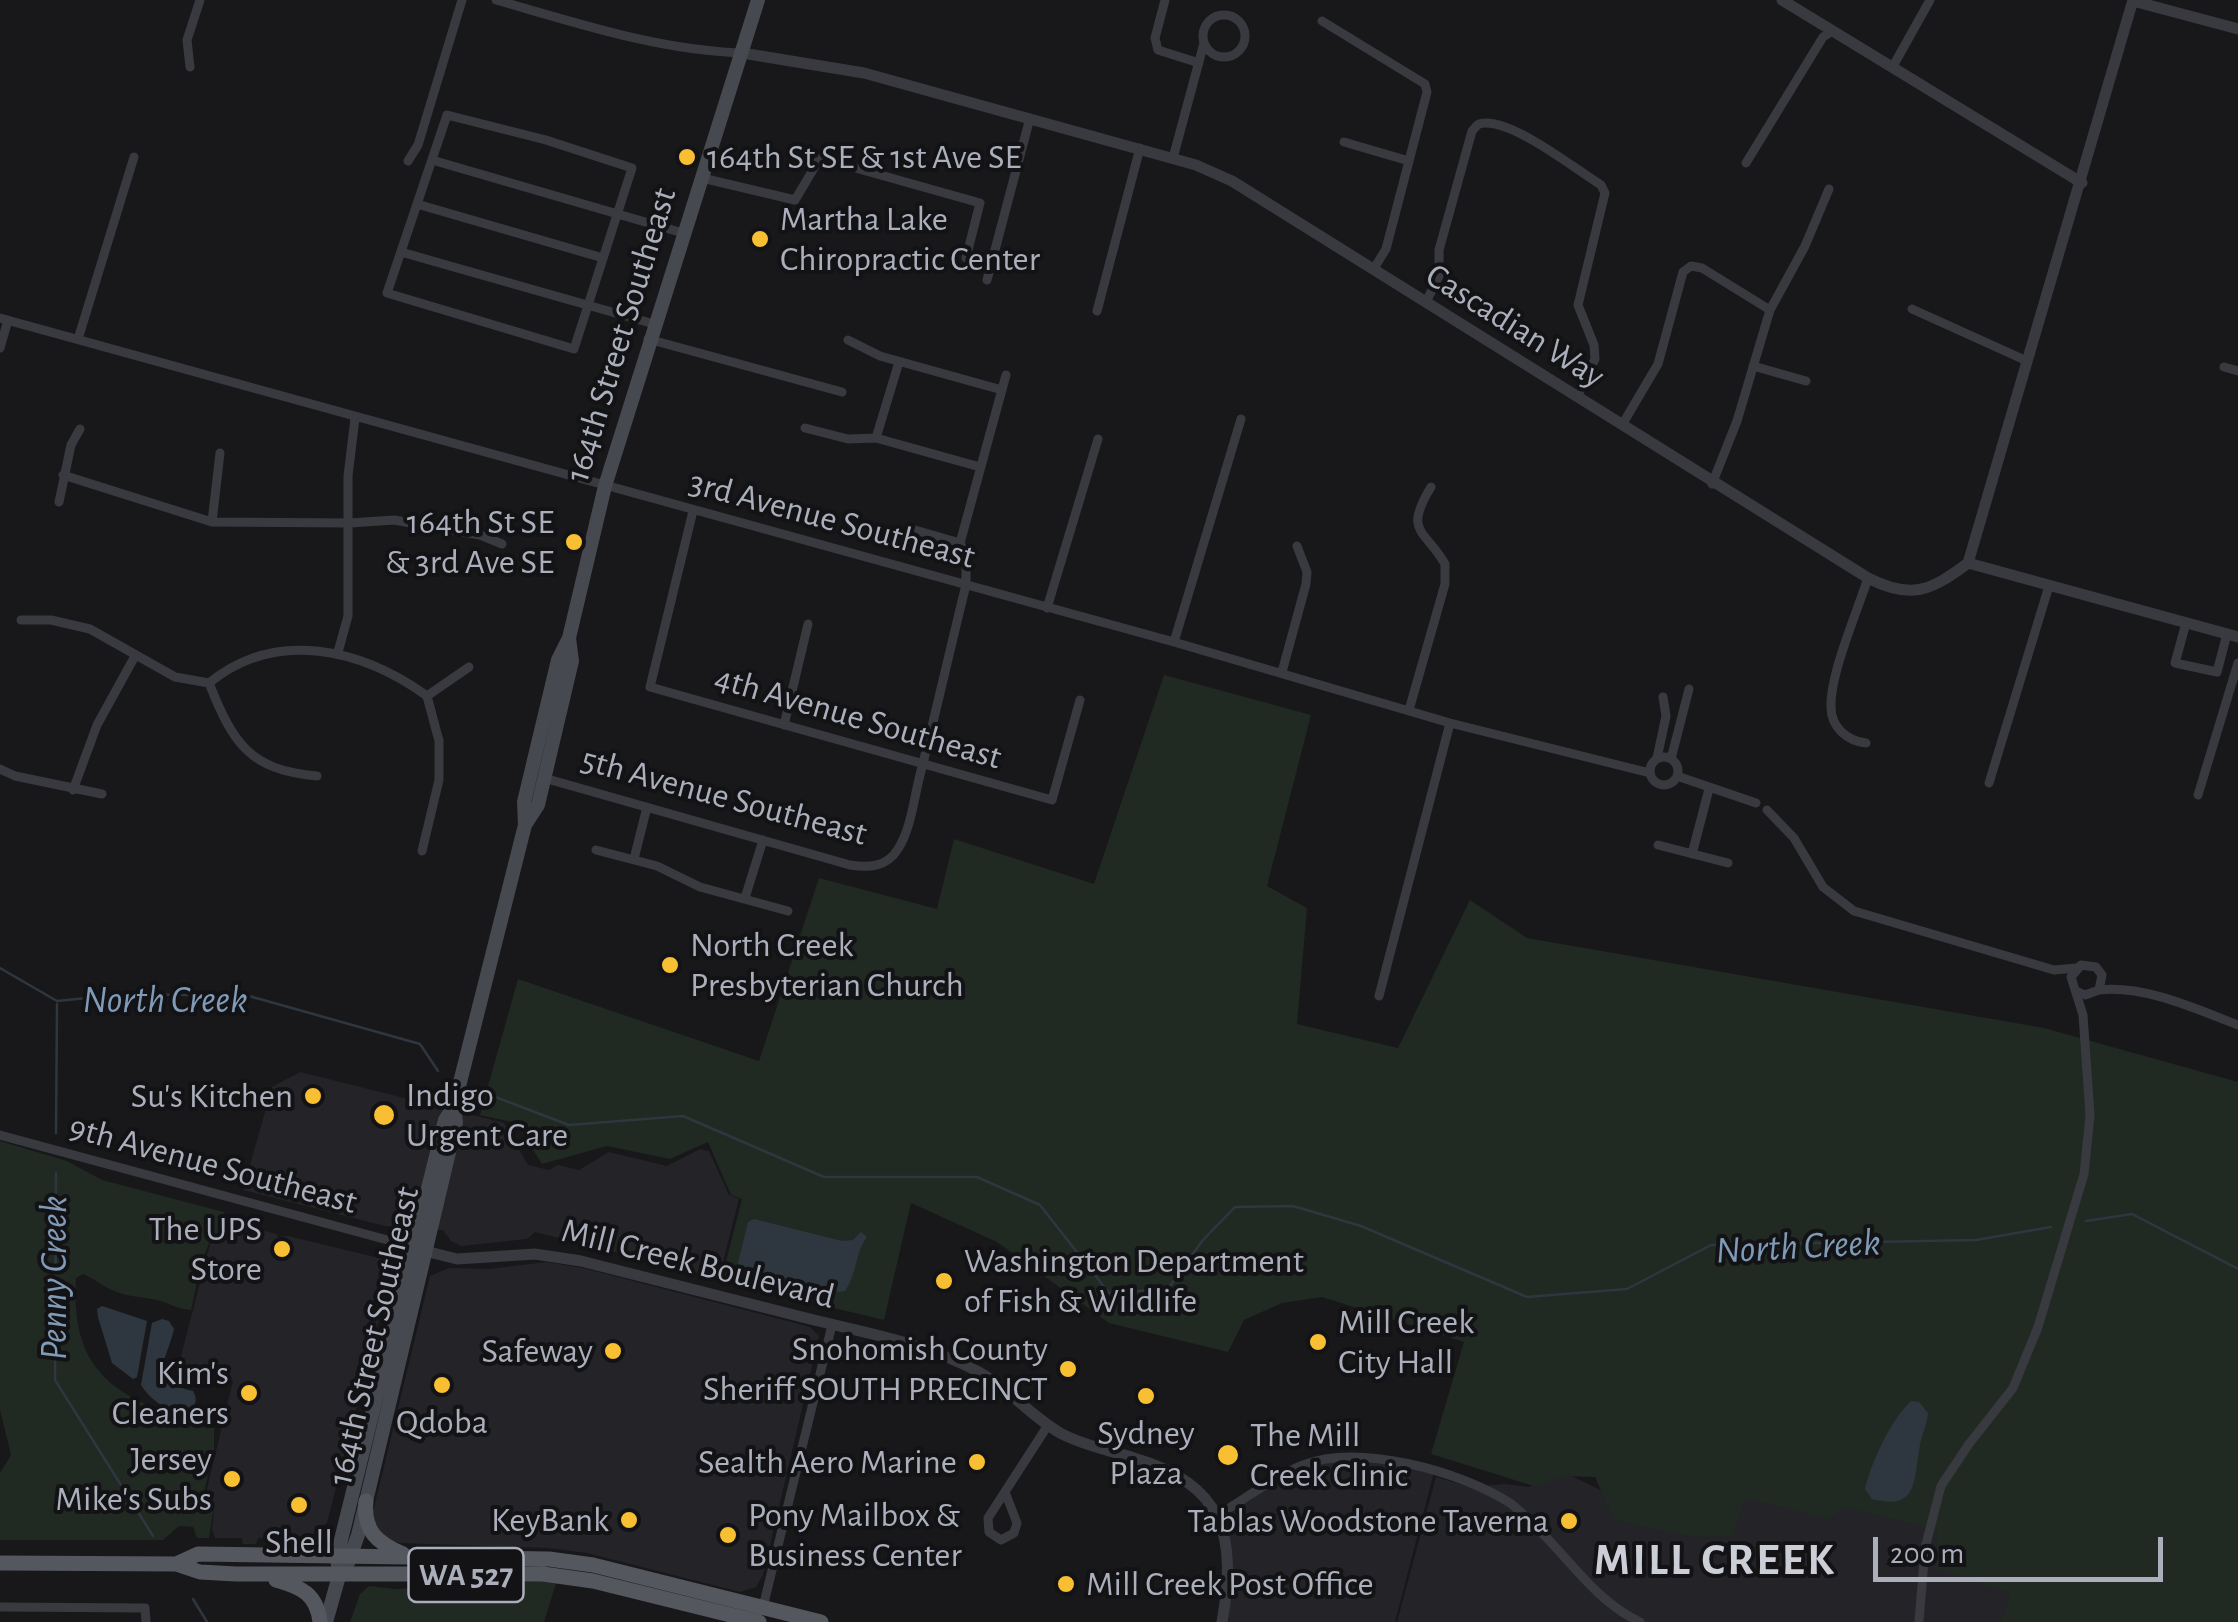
<!DOCTYPE html>
<style>
body{margin:0}
#map{position:relative;width:2238px;height:1622px;overflow:hidden;background:#18181b;font-family:"Alegreya Sans",sans-serif}
canvas{display:block}
.scale{position:absolute;left:1873px;top:1537px;width:290px;height:45px;box-sizing:border-box;border:5px solid #aaafbb;border-top:0;padding-left:12px;font-size:30px;line-height:35px;white-space:nowrap;color:#aaafbb;-webkit-text-stroke:8px #131316;paint-order:stroke}
</style>
<div id="map">
<canvas width="2238" height="1622"></canvas>
<div class="scale">200 m</div>
</div>
<script>
const g = document.querySelector('canvas').getContext('2d');
g.lineJoin = 'round';
function fill(path, color) { g.fillStyle = color; g.fill(path, 'evenodd'); }
function stroke(path, color, width, dash) { g.strokeStyle = color; g.lineWidth = width; g.lineCap = dash ? 'butt' : 'round'; g.setLineDash(dash || []); g.stroke(path); }
function drawText(font, color, halo, rows, align = 'center') {
  g.font = font + ' "Alegreya Sans",sans-serif'; g.lineWidth = 8; g.setLineDash([]); g.textBaseline = 'middle'; g.strokeStyle = halo; g.fillStyle = color; for (const [text, x, y, turn = 0] of rows) {
    g.save(); g.translate(x, y); g.rotate((+turn || 0) * Math.PI / 180); g.textAlign = isNaN(turn) ? turn : align; if (halo) g.strokeText(text, 0, 0); g.fillText(text, 0, 0); g.restore();
  }
}
fill(new Path2D(`
 M300,1072L504,1123L528,1165L549,1170L558,1165L579,1170L609,1152L667,1166L700,1149L709,1151L729,1195L739,1199L719,1278L535,1232L527,1239L461,1246L451,1241L443,1230L385,1226L243,1190L272,1087Z
 M227,1222L277,1234V1237L288,1236L383,1259L390,1277L327,1523L310,1536L258,1538L256,1544H243L242,1538H215L212,1530L214,1509L206,1493L233,1381L178,1368L210,1244L224,1231Z
 M546,1262L583,1268L810,1327L819,1336L763,1575L756,1587L740,1592L587,1553L548,1548L401,1543L390,1541L374,1526L373,1512L430,1276L449,1268L489,1269Z
 M1342,1455L1434,1472L1395,1622H1222L1229,1581L1217,1516L1302,1466Z
 M1561,1471L1609,1494L1758,1480L1946,1524L2056,1622H1397L1436,1477L1470,1487L1505,1484L1529,1487Z`), '#242428');
fill(new Path2D(`
 M1164,675L1311,715L1267,886L1307,908L1297,1024L1398,1048L1470,900L1527,938L2044,1028L2238,1082V1622H2001L2011,1593L1937,1569L1938,1530L1846,1508L1826,1519L1746,1498L1731,1536L1693,1537L1614,1520L1595,1477L1561,1476L1537,1487L1431,1454L1464,1342L1322,1297L1282,1303L1244,1320L1228,1352L1109,1323L997,1242L911,1203L884,1320L721,1281L742,1199L731,1195L708,1142L670,1159L607,1146L542,1164L516,1123L480,1115L518,979L759,1061L819,878L937,909L954,839L1094,884Z
 M0,1141L67,1161L102,1180L224,1212C229,1230 214,1231 208,1246C199,1265 196,1289 191,1310C176,1309 166,1301 152,1299C138,1297 125,1296 112,1290C102,1286 94,1278 83,1274L76,1278C69,1383 129,1402 214,1428V1449L204,1492L213,1512L209,1538H197L193,1527L179,1526L163,1540H0V1473L11,1455L0,1410Z
 M557,1580L544,1622H350L360,1594L369,1586L395,1589Z`), '#202922');
fill(new Path2D(`
 M754,1219L842,1241L853,1240L861,1232L867,1237C855,1253 857,1274 845,1291L839,1292L740,1268L738,1263L748,1222Z
 M102,1306L147,1321L137,1377L133,1379L112,1363L98,1317L97,1309Z
 M162,1319L169,1321L174,1329C165,1366 146,1380 193,1391C199,1402 194,1407 187,1415C170,1413 150,1400 141,1385L152,1323Z
 M1911,1401L1919,1402L1928,1413C1927,1425 1922,1434 1920,1445C1913,1481 1919,1511 1872,1499L1865,1489C1871,1463 1891,1419 1911,1401Z`), '#2e373f');
stroke(new Path2D(`
 M0,968L57,1001L127,994L249,996L420,1044L438,1071
 M477,1090L569,1125L683,1116L824,1177H977L1040,1205L1109,1293L1168,1289L1202,1241L1235,1207L1293,1206L1361,1226L1527,1297L1627,1289L1711,1245L1976,1240L2051,1227
 M56,1133L57,1004
 M56,1173L55,1380L153,1536
 M2086,1221L2132,1214L2238,1269
 M193,1599L207,1622`), '#2e373f', 2.5);
stroke(new Path2D(`
 M496,0C577,23 657,50 742,53
 M1165,0L1155,38L1158,50L1199,63
 M1203 36a21 21 0 1 1 42 0a21 21 0 1 1-42 0Z
 M1322,21L1425,84L1427,92L1386,249L1373,270
 M190,67L187,40L200,0
 M1892,68L1930,0
 M447,115L546,140L632,168L574,349L387,293Z
 M1344,142L1409,161
 M1173,158L1204,43
 M432,160L683,233
 M408,161L418,145L462,0
 M1746,163L1823,37L1833,31
 M702,178L795,200L820,158L980,203L966,258
 M417,204L603,258
 M401,252L654,324
 M987,280L1030,118
 M1426,302L1439,276V250L1472,131C1477,126 1477,123 1485,123C1516,122 1574,168 1601,185L1605,193L1578,305L1594,345L1595,359L1577,397
 M1912,309L2027,361
 M1097,311L1140,148
 M0,318L1174,642L1450,723L1650,773
 M78,339L134,157
 M648,339L842,392
 M848,340L880,356L1002,390
 M0,348L8,320
 M1753,366L1806,381
 M2224,367L2238,371
 M1622,425L1658,364L1683,272L1691,266L1702,268L1770,310
 M805,428L848,439L876,438L980,467
 M876,438L899,362
 M63,475L212,522L350,523L394,520L480,535L502,544
 M1712,484L1737,421L1770,310L1805,246L1829,189
 M59,502L71,445L80,429
 M693,511L650,687L1052,800L1080,700
 M212,522L220,453
 M915,530L960,543
 M1047,608L1098,439
 M21,620H51L90,629L175,677L209,683C276,628 362,649 427,696
 M2186,623L2175,663L2217,672L2227,634
 M1174,642L1241,419
 M338,652L348,616V476L355,418
 M1282,672L1306,584L1307,572L1297,546
 M209,683C233,743 249,770 317,776
 M1409,710L1445,584V564C1425,529 1403,533 1431,487
 M784,725L808,624
 M1866,743C1847,741 1831,727 1831,707C1830,674 1857,612 1868,578
 M1650 771a14 14 0 1 1 28 0a14 14 0 1 1-28 0Z
 M1657,758L1666,716L1663,697
 M1671,759L1689,689
 M0,769L15,776L102,794
 M1677,776L1756,803
 M544,778L850,865C869,868 887,867 898,849C911,829 914,798 920,775C936,712 950,649 966,585V555L960,543L1006,375
 M1989,783L2049,586
 M73,790L97,725L135,656
 M2198,795L2238,663
 M1767,810L1794,838L1823,887L1854,911L2054,970L2076,968
 M1658,845L1728,863
 M596,850L657,866L700,887L788,911
 M422,851L439,780V741L427,696L469,667
 M1692,854L1709,789
 M634,859L647,807
 M745,898L763,840
 M2099,990C2145,985 2196,1009 2238,1025
 M1379,996L1450,723
 M0,1135L417,1248
 M1005,1492L1017,1523L1014,1533L1001,1540L989,1532L988,1518L1041,1436L1048,1425
 M1216,1516C1244,1500 1273,1477 1303,1465C1359,1443 1460,1471 1510,1503C1520,1510 1529,1521 1538,1529C1572,1562 1596,1601 1640,1622
 M0,1607L145,1608L146,1622
 M763,1607L832,1325
 M1919,1622L1925,1548L1941,1486L1969,1444L2013,1388L2038,1327L2084,1174L2090,1115L2083,1015L2071,977L2081,965L2096,967L2102,975L2099,990L2085,995L2076,991`), '#393a40', 9);
stroke(new Path2D(`
 M1782,0L2082,183
 M2133,1L2238,29
 M742,53L864,73L1196,165L1232,181L1868,578C1911,600 1931,591 1968,563
 M1968,563L2133,0
 M1968,563L2238,637
 M425,1251L457,1259L535,1254L581,1261C658,1281 734,1300 810,1319C866,1333 925,1343 977,1371C1008,1387 1031,1417 1062,1434C1085,1446 1109,1450 1134,1458C1225,1484 1237,1537 1222,1622`), '#393a40', 11);
stroke(new Path2D(`
 M525,825L524,802L558,660L569,638L605,486L758,0
 M348,1563L358,1535L456,1123L454,1106
 M326,1622L339,1576L337,1556L445,1120L454,1106L525,825L538,805L572,661L569,638`), '#474950', 14);
stroke(new Path2D(`
 M366,1501C363,1531 377,1543 403,1554
 M0,1563L176,1564L200,1572L236,1574H543L593,1581L759,1622
 M176,1564L198,1554L549,1559L593,1565L821,1622
 M276,1580C301,1587 317,1594 320,1622`), '#55575f', 15);
for (const [x, y, r, color] of [
 [687,157,10,"#f8bf33"],
 [760,239,10,"#f8bf33"],
 [574,542,10,"#f8bf33"],
 [670,965,10,"#f8bf33"],
 [313,1096,10,"#f8bf33"],
 [384,1115,12,"#f8bf33"],
 [282,1249,10,"#f8bf33"],
 [944,1281,10,"#f8bf33"],
 [1318,1342,10,"#f8bf33"],
 [613,1351,10,"#f8bf33"],
 [1068,1369,10,"#f8bf33"],
 [442,1385,10,"#f8bf33"],
 [249,1393,10,"#f8bf33"],
 [1146,1396,10,"#f8bf33"],
 [1228,1455,12,"#f8bf33"],
 [977,1462,10,"#f8bf33"],
 [232,1479,10,"#f8bf33"],
 [299,1505,10,"#f8bf33"],
 [629,1520,10,"#f8bf33"],
 [1569,1521,10,"#f8bf33"],
 [728,1535,10,"#f8bf33"],
 [1066,1584,10,"#f8bf33"]
]) { const dot = new Path2D(); dot.arc(x, y, r, 0, 2 * Math.PI); g.fillStyle = color; g.fill(dot); stroke(dot, '#131316', 4); }
for (const [x, y, w] of [
 [466,1575,115]
]) { const box = new Path2D(); box.roundRect(x - w / 2, y - 27, w, 54, 8); g.fillStyle = '#131316'; g.fill(box); stroke(box, '#aaafbb', 2.5); }
drawText('bold 32px', '#aaafbb', null, [
 ["WA 527",466,1575]
]);
drawText('35px', '#aaafbb', '#131316', [
 ["164th St SE & 1st Ave SE",707,157,"left"],
 ["Martha Lake",780,219,"left"],
 ["Chiropractic Center",780,259,"left"],
 ["164th St SE",554,522],
 ["& 3rd Ave SE",554,562],
 ["North Creek",690,945,"left"],
 ["Presbyterian Church",690,985,"left"],
 ["Indigo",406,1095,"left"],
 ["Urgent Care",406,1135,"left"],
 ["Su's Kitchen",293,1096],
 ["The UPS",262,1229],
 ["Store",262,1269],
 ["Washington Department",964,1261,"left"],
 ["of Fish & Wildlife",964,1301,"left"],
 ["Mill Creek",1338,1322,"left"],
 ["City Hall",1338,1362,"left"],
 ["Snohomish County",1048,1349],
 ["Sheriff SOUTH PRECINCT",1048,1389],
 ["Safeway",593,1351],
 ["Kim's",229,1373],
 ["Cleaners",229,1413],
 ["Qdoba",442,1422,"center"],
 ["Sydney",1146,1433,"center"],
 ["Plaza",1146,1473,"center"],
 ["The Mill",1250,1435,"left"],
 ["Creek Clinic",1250,1475,"left"],
 ["Jersey",212,1459],
 ["Mike's Subs",212,1499],
 ["Sealth Aero Marine",957,1462],
 ["Pony Mailbox &",748,1515,"left"],
 ["Business Center",748,1555,"left"],
 ["KeyBank",609,1520],
 ["Tablas Woodstone Taverna",1549,1521],
 ["Shell",299,1542,"center"],
 ["Mill Creek Post Office",1086,1584,"left"]
], 'right');
drawText('35px', '#aaafbb', '#131316', [
 ["Cascadian Way",1515,326,32],
 ["164th Street Southeast",621,335,-73],
 ["3rd Avenue Southeast",832,520,15],
 ["4th Avenue Southeast",858,718,16],
 ["5th Avenue Southeast",724,797,15],
 ["9th Avenue Southeast",213,1165,15],
 ["Mill Creek Boulevard",698,1264,14],
 ["164th Street Southeast",374,1336,-77]
]);
drawText('italic 38px', '#809bb7', '#131316', [
 ["North Creek",165,1001],
 ["North Creek",1798,1247,-3],
 ["Penny Creek",55,1278,-90]
]);
g.letterSpacing = '2.5px';
drawText('bold 45px', '#cbced7', '#131316', [
 ["MILL CREEK",1715,1560]
]);
g.letterSpacing = '0px';
</script>
